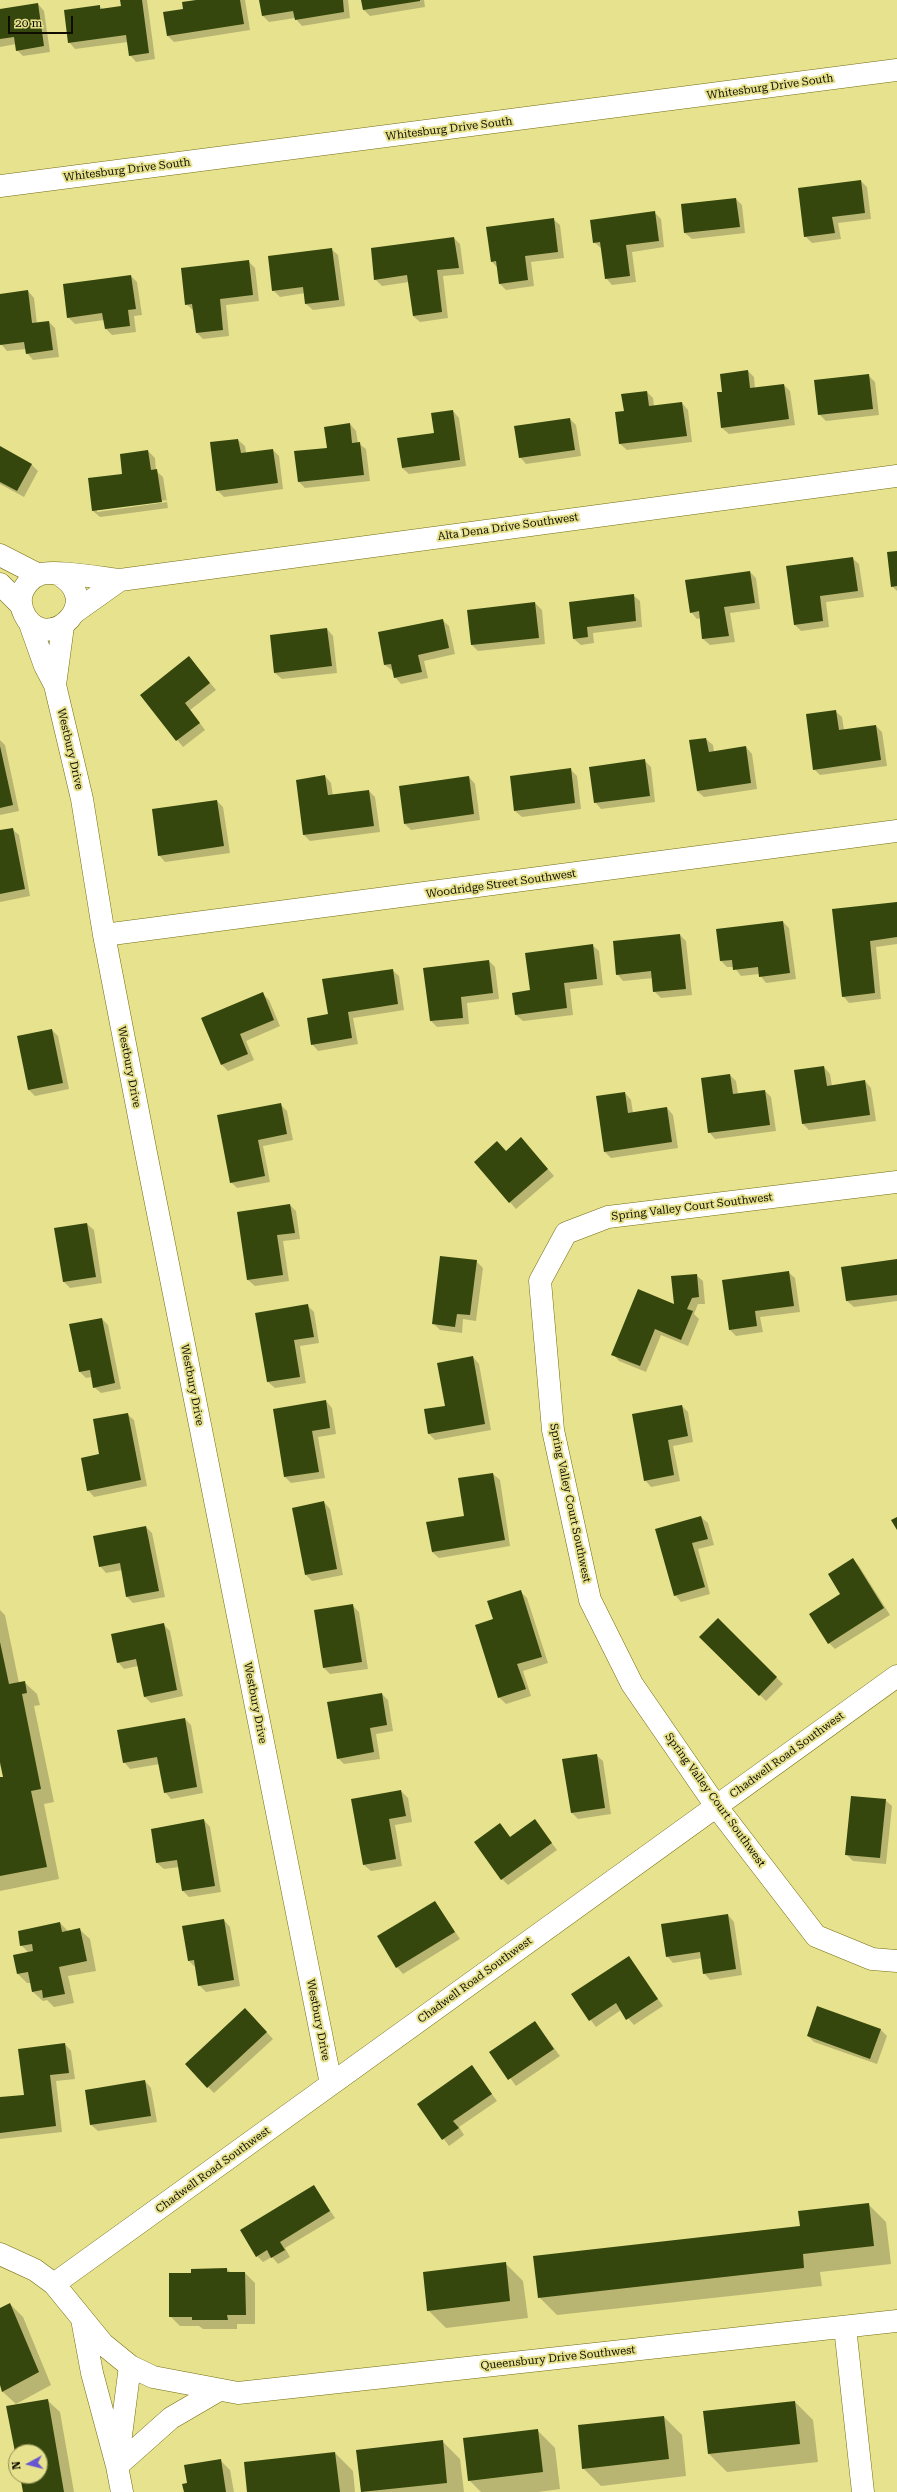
<!DOCTYPE html>
<style>
body{margin:0}
#map{position:relative;width:897px;height:2492px;overflow:hidden;background:#e7e28e;font-family:"Roboto Serif",serif}
canvas{display:block}
.north{position:absolute;left:8px;top:2444px;width:40px;height:40px;box-sizing:border-box;background:#e7e28e;border:1px solid #918d55;border-radius:50%;rotate:263deg;font-size:11px;font-weight:700;line-height:16px;text-align:center;color:#0f0d00}
.north::after{content:'';display:block;margin:auto;width:14px;height:18px;background:#6856d0;clip-path:polygon(50% 0,100% 100%,50% 72%,0 100%)}
.scale{position:absolute;left:8px;top:16px;width:65px;height:18px;box-sizing:border-box;border:2px solid #0f0d00;border-top:0;padding-left:5px;font-size:12px;line-height:14px;white-space:nowrap;color:#0f0d00;-webkit-text-stroke:3px #e7e28e;paint-order:stroke}
</style>
<div id="map">
<canvas width="897" height="2492"></canvas>
<div class="north">N</div>
<div class="scale">20 m</div>
</div>
<script>
const g = document.querySelector('canvas').getContext('2d');
g.lineJoin = 'round';
function fill(path, color) { g.fillStyle = color; g.fill(path, 'evenodd'); }
function stroke(path, color, width, dash) { g.strokeStyle = color; g.lineWidth = width; g.lineCap = dash ? 'butt' : 'round'; g.setLineDash(dash || []); g.stroke(path); }
function drawText(font, color, halo, rows, align = 'center') {
  g.font = font + ' "Roboto Serif",serif'; g.lineWidth = 4; g.setLineDash([]); g.textBaseline = 'middle'; g.strokeStyle = halo; g.fillStyle = color; for (const [text, x, y, turn = 0] of rows) {
    g.save(); g.translate(x, y); g.rotate((+turn || 0) * Math.PI / 180); g.textAlign = isNaN(turn) ? turn : align; if (halo) g.strokeText(text, 0, 0); g.fillText(text, 0, 0); g.restore();
  }
}
fill(new Path2D(`
 M121,0H147L155,59L136,62L130,55L128,42L75,49L69,42L99,6L103,9L122,7Z
 M202,0H245L250,30L174,42L168,36L164,13L184,10Z
 M260,0H348L350,18L302,26L295,18L269,22L263,16Z
 M362,0H424L425,7L370,16L364,10Z
 M38,4L44,11L50,52L23,56L17,50L16,44L0,47V10Z
 M861,181L867,187L871,219L838,223L841,239L812,243L805,236Z
 M736,199L742,205L745,233L692,239L685,233L682,205Z
 M654,212L661,219L664,247L632,252L636,282L612,285L606,278L602,249L594,242Z
 M553,219L560,225L564,258L531,262L534,286L506,290L500,284L498,268L492,262Z
 M454,238L460,244L464,274L443,276L448,318L420,322L413,316L409,282L382,286L375,279Z
 M331,249L338,255L345,306L313,310L306,304L305,293L280,297L273,290Z
 M248,261L255,268L259,301L226,305L229,336L203,339L196,332L194,311L186,304Z
 M131,276L137,282L142,315L134,316L136,332L112,335L106,329L104,320L75,324L68,317Z
 M28,291L34,298L37,324L49,322L55,328L59,357L33,360L27,353L26,349L7,351L1,344L0,295Z
 M748,371L754,377L755,389L784,385L790,391L795,425L729,434L722,428L724,392Z
 M868,375L875,382L879,415L826,421L819,414Z
 M647,392L653,398L654,407L682,403L688,410L692,442L627,450L620,444L616,413L625,412Z
 M453,411L459,418L466,466L409,474L402,468Z
 M570,419L576,425L581,456L526,464L520,457Z
 M350,424L356,431L358,443L366,449L370,481L305,488L299,482Z
 M238,440L245,446L246,453L273,450L279,456L283,489L224,497L217,490Z
 M0,447L32,465L38,471L24,497L0,484Z
 M148,451L155,458L156,471L163,477L168,508L100,517L93,511L124,475ZM167,500V502L97,512V510Z
 M897,552V591L892,586Z
 M852,558L859,564L864,597L826,602L829,627L801,631L794,624Z
 M750,572L756,578L760,609L730,613L735,642L710,645L703,639L701,618L697,619L691,612Z
 M633,595L640,601L642,627L593,633L594,643L581,645L574,639L570,603Z
 M535,603L542,610L545,644L478,651L472,645L468,611Z
 M442,620L449,626L455,654L424,661L428,678L401,684L395,677L393,671L385,665L379,633Z
 M327,629L333,636L337,673L282,679L275,673L271,636Z
 M189,657L216,690L190,710L205,730L183,747L141,695Z
 M835,711L842,717L844,730L876,726L882,732L887,766L820,775L814,769Z
 M706,739L713,745L714,752L746,747L752,754L757,789L704,797L697,791Z
 M0,740L5,745L19,811L0,815Z
 M644,760L651,767L655,802L601,809L595,802Z
 M570,769L577,776L581,809L522,817L515,811Z
 M325,776L331,783L333,796L369,791L375,797L380,832L310,841L304,835Z
 M469,777L475,784L480,820L411,830L405,824Z
 M217,801L223,807L230,853L165,862L159,855Z
 M12,829L19,835L30,896L0,902V831Z
 M897,903V944L876,947L881,999L849,1003L843,996L834,910Z
 M783,922L789,928L796,979L766,983L759,974L741,976L734,967H727L721,961Z
 M680,935L686,941L692,995L661,998L654,991L653,978L623,981L617,974Z
 M592,945L599,951L603,985L570,989L573,1015L523,1021L516,1015L513,993L532,991Z
 M489,961L495,967L499,999L467,1003L469,1024L437,1027L431,1021L424,968Z
 M392,970L399,976L404,1010L353,1018L358,1044L318,1051L312,1044L329,1015Z
 M262,993L269,1000L280,1026L246,1041L254,1060L228,1071L222,1065Z
 M52,1030L58,1036L69,1089L35,1096L29,1090L18,1037Z
 M824,1067L830,1074L832,1086L865,1081L871,1088L876,1121L809,1130L803,1124Z
 M730,1075L736,1081L738,1094L765,1091L771,1097L776,1131L715,1139L709,1132Z
 M625,1093L631,1100L633,1113L667,1108L673,1115L678,1148L611,1158L605,1152Z
 M281,1105L287,1111L293,1140L263,1146L270,1182L237,1188L231,1182Z
 M527,1145L554,1176L516,1209L475,1162Z
 M290,1205L296,1211L300,1239L283,1241L289,1281L255,1286L248,1280L238,1213Z
 M87,1224L94,1230L102,1283L70,1288L64,1282L56,1228Z
 M897,1260V1301L854,1307L847,1301L842,1268Z
 M476,1261L483,1268L476,1321L463,1319L462,1333L440,1330L433,1323Z
 M788,1272L795,1278L800,1312L760,1317L763,1332L736,1336L730,1330Z
 M696,1275L703,1281L705,1304H698L694,1314L699,1319L688,1346L661,1335L646,1372L619,1361L613,1354L675,1305Z
 M307,1305L314,1312L319,1343L300,1346L306,1383L275,1388L268,1382L256,1314Z
 M102,1319L108,1325L121,1389L101,1393L94,1387L92,1377L86,1378L80,1372L70,1325Z
 M473,1357L479,1364L491,1430L435,1440L429,1434L425,1410L446,1406Z
 M326,1401L332,1408L336,1434L318,1437L325,1478L291,1483L285,1477Z
 M682,1406L688,1412L693,1442L673,1446L680,1481L651,1487L645,1480Z
 M127,1414L134,1420L147,1486L94,1497L88,1490L101,1455Z
 M493,1474L500,1480L510,1546L439,1558L432,1552L466,1517Z
 M324,1502L330,1509L343,1575L312,1581L306,1575Z
 M701,1517L708,1523L714,1545L698,1549L710,1594L681,1602L675,1595L656,1530Z
 M146,1527L152,1533L165,1597L133,1603L127,1597L122,1570L106,1573L100,1566Z
 M853,1559L859,1566L890,1615L835,1649L829,1643Z
 M520,1591L527,1598L548,1663L523,1671L531,1696L506,1704L499,1697L494,1620Z
 M352,1605L359,1612L368,1669L330,1674L324,1668L315,1611Z
 M0,1610L5,1615L19,1683L24,1682L37,1694L40,1705L34,1706L54,1802L44,1804L59,1879L0,1891V1777L4,1778L0,1765Z
 M718,1620L783,1684L766,1701L700,1637Z
 M163,1624L170,1631L183,1696L151,1703L144,1696L138,1666L124,1669L118,1662Z
 M382,1694L388,1700L393,1731L376,1734L380,1759L344,1764L338,1758Z
 M185,1719L191,1725L203,1793L171,1799L165,1792L160,1764L130,1769L124,1762Z
 M596,1755L603,1761L611,1814L578,1819L572,1813L563,1760Z
 M401,1791L408,1798L412,1822L395,1825L402,1866L371,1871L364,1865L353,1800Z
 M885,1800L892,1806L886,1864L853,1861L846,1854Z
 M204,1820L210,1827L221,1892L189,1897L183,1891L179,1867L164,1869L157,1863L152,1829Z
 M535,1821L557,1850L508,1885L502,1879L500,1824L511,1838Z
 M435,1902L460,1939L403,1974L397,1967Z
 M728,1915L734,1922L742,1975L710,1980L704,1973L702,1958L673,1963L667,1956Z
 M224,1920L230,1927L240,1986L206,1992L199,1985L195,1967L189,1961Z
 M60,1923L69,1932L80,1930L90,1939L96,1971L68,1976L74,2003L54,2007L47,2000L43,2001L33,1992L31,1983H27L18,1974L29,1953L21,1945Z
 M629,1957L663,2006L634,2025L621,2010L596,2027L572,1995Z
 M251,2015L273,2039L214,2093L208,2087Z
 M535,2022L560,2056L516,2086L491,2052Z
 M880,2029L887,2036L877,2064L814,2042L808,2036Z
 M65,2044L71,2051L75,2079L56,2081L62,2132L0,2139V2098L25,2095Z
 M472,2067L497,2101L459,2127L464,2135L449,2146L418,2104Z
 M145,2081L151,2088L157,2122L98,2131L91,2125Z
 M314,2186L335,2218L285,2248L290,2257L278,2264L272,2257L263,2262L257,2256Z
 M868,2204L886,2222L891,2264L820,2272L822,2286L557,2315L539,2297L801,2227Z
 M505,2263L523,2281L528,2318L446,2328L428,2310Z
 M227,2269L231,2273H245L255,2283V2324H237V2329H203L199,2326H180L170,2316L192,2274Z
 M10,2304L23,2317L51,2385L16,2404L3,2392L0,2381V2309Z
 M47,2400L60,2412L74,2492H24L21,2476H40V2452H16Z
 M795,2402L813,2420L818,2462L727,2472L709,2454L705,2412Z
 M664,2417L682,2435L686,2476L601,2486L583,2468Z
 M537,2430L555,2448L560,2489L538,2492H481L469,2480Z
 M442,2441L460,2459L464,2492H362L357,2451Z
 M335,2453L353,2471L355,2492H248Z
 M221,2461L230,2470L234,2492H185L188,2484Z`), '#0003');
fill(new Path2D(`
 M120,0H142L149,53L129,56L126,35L68,43L64,10L100,5V9L121,6Z
 M196,0H240L244,24L167,36L163,12L183,9L182,2Z
 M259,0H343L344,12L295,20L293,11L262,16Z
 M361,0H420V1L363,10Z
 M38,3L44,46L16,51L14,37L0,39V9Z
 M861,180L865,213L832,217L835,233L804,237L798,188Z
 M736,198L740,227L684,233L681,204Z
 M655,211L659,241L626,245L630,276L605,279L600,242L593,243L590,220Z
 M554,218L558,252L525,256L528,280L499,284L496,261L491,262L486,227Z
 M454,237L459,268L437,270L442,312L413,316L407,275L374,280L371,248Z
 M332,248L339,300L305,304L303,287L272,291L268,256Z
 M249,260L253,295L220,299L223,330L196,333L192,304L185,305L181,268Z
 M131,275L136,309L128,310L130,326L105,329L102,313L67,318L63,284Z
 M28,290L32,323L49,321L53,350L26,354L24,342L0,345V294Z
 M748,370L750,388L784,384L789,419L721,428L717,392H722L720,374Z
 M869,374L873,409L818,415L814,380Z
 M647,391L649,406L682,402L687,436L619,444L615,412L624,411L621,394Z
 M453,410L460,460L402,468L397,438L434,433L431,413Z
 M570,418L575,450L519,458L514,426Z
 M350,423L352,443L360,442L364,475L298,482L294,451L327,448L324,427Z
 M238,439L241,453L273,449L278,483L216,491L210,442Z
 M0,446L32,464L17,491L0,482Z
 M148,450L151,470L157,469L162,502L92,511L88,478L122,474L120,454Z
 M897,551V586L891,587L887,552Z
 M853,557L858,591L820,596L823,621L794,625L786,566Z
 M750,571L755,603L724,607L729,636L702,639L699,611L690,613L685,580Z
 M634,594L636,621L587,627L588,637L573,639L569,602Z
 M535,602L539,638L471,645L467,610Z
 M443,619L449,648L418,655L422,672L394,678L391,664L384,665L378,632Z
 M327,628L332,666L274,673L270,635Z
 M189,656L210,683L185,703L200,723L176,741L140,695Z
 M836,710L839,730L876,725L881,760L813,770L806,714Z
 M706,738L709,752L746,746L751,783L697,791L689,740Z
 M0,746L13,805L0,808Z
 M645,759L650,796L594,803L589,767Z
 M571,768L575,803L514,811L510,776Z
 M325,775L328,795L369,790L374,826L303,835L296,780Z
 M469,776L474,814L404,824L399,786Z
 M217,800L224,846L158,856L152,809Z
 M13,828L25,889L0,894V830Z
 M897,902V937L870,941L875,993L842,997L832,909Z
 M783,921L790,973L759,977L758,967L733,970L732,960L720,961L716,929Z
 M680,934L686,989L653,992L651,971L616,975L613,941Z
 M593,944L597,979L564,983L567,1008L515,1015L512,993L530,990L525,953Z
 M489,960L493,993L461,997L463,1018L430,1021L423,968Z
 M393,969L398,1004L348,1012L352,1038L311,1045L307,1018L328,1014L322,979Z
 M263,992L274,1020L240,1034L248,1054L221,1065L201,1018Z
 M52,1029L63,1083L28,1090L17,1036Z
 M824,1066L827,1086L865,1080L870,1115L802,1124L794,1070Z
 M730,1074L733,1094L765,1090L770,1125L708,1133L701,1078Z
 M625,1092L628,1113L667,1107L672,1142L604,1152L596,1096Z
 M281,1103L287,1134L258,1140L265,1176L230,1183L217,1115Z
 M521,1137L548,1169L509,1203L474,1162L497,1141L506,1151Z
 M290,1204L295,1233L277,1235L283,1275L247,1280L237,1212Z
 M87,1223L96,1277L63,1282L54,1228Z
 M440,1256L477,1260L470,1315L457,1314L455,1327L432,1324Z
 M897,1259V1295L846,1301L841,1267Z
 M789,1271L794,1306L755,1311L757,1326L729,1330L722,1280Z
 M697,1274L699,1297L692,1298L687,1309L693,1311L681,1340L655,1329L640,1366L611,1355L638,1289L674,1304L671,1276Z
 M308,1304L314,1337L294,1340L300,1377L267,1382L255,1313Z
 M102,1318L115,1383L93,1388L90,1370L79,1372L69,1324Z
 M473,1356L485,1424L428,1434L424,1409L445,1406L437,1363Z
 M326,1400L330,1428L312,1431L319,1472L284,1477L273,1409Z
 M682,1405L688,1436L668,1440L674,1475L644,1481L632,1414Z
 M128,1413L141,1480L87,1491L81,1458L99,1454L93,1419Z
 M493,1473L505,1540L432,1552L426,1522L464,1516L458,1478Z
 M324,1501L337,1569L305,1575L292,1508Z
 M701,1516L708,1539L692,1543L705,1587L674,1596L655,1529Z
 M897,1517V1530L891,1520Z
 M146,1526L159,1591L126,1597L120,1563L99,1567L93,1536Z
 M853,1558L884,1608L828,1644L809,1614L840,1594L828,1574Z
 M521,1590L542,1657L517,1664L526,1689L498,1698L475,1625L493,1619L487,1601Z
 M353,1604L362,1662L323,1668L314,1610Z
 M718,1618L777,1677L759,1696L699,1637Z
 M164,1623L177,1690L144,1697L136,1659L117,1663L111,1634Z
 M0,1642L9,1684L25,1681L27,1693L22,1694L41,1789L31,1791L47,1867L0,1876V1777H3L0,1762Z
 M382,1693L387,1725L370,1728L374,1752L337,1759L327,1702Z
 M185,1718L197,1787L164,1793L157,1757L123,1763L117,1730Z
 M597,1754L605,1808L571,1813L562,1759Z
 M401,1790L406,1816L389,1819L396,1859L363,1865L351,1799Z
 M851,1796L886,1799L880,1858L845,1855Z
 M204,1819L215,1886L182,1891L177,1860L156,1863L151,1829Z
 M535,1819L552,1843L501,1880L474,1842L500,1823L510,1837Z
 M435,1901L455,1932L396,1968L377,1936Z
 M728,1914L736,1969L703,1974L700,1952L666,1957L661,1924Z
 M224,1919L234,1980L198,1986L194,1960L188,1961L182,1926Z
 M60,1922L62,1932L80,1928L87,1961L59,1967L65,1994L43,1998L42,1990L32,1992L28,1972L17,1974L13,1955L33,1951L32,1944L20,1946L18,1931Z
 M629,1956L658,1999L626,2020L616,2003L589,2021L571,1994Z
 M817,2006L881,2029L870,2059L807,2036Z
 M245,2008L267,2032L207,2088L185,2064Z
 M535,2021L554,2049L508,2080L489,2052Z
 M65,2043L69,2073L50,2075L56,2126L0,2133V2097L24,2095L18,2049Z
 M472,2065L492,2094L453,2121L459,2128L442,2140L417,2104Z
 M145,2080L151,2116L90,2125L85,2090Z
 M314,2185L330,2211L280,2242L285,2250L271,2258L267,2250L256,2257L240,2230Z
 M869,2203L874,2246L803,2254L804,2268L538,2298L533,2256L800,2226L798,2211Z
 M506,2262L510,2301L427,2311L423,2272Z
 M227,2268V2272H245L246,2315H227L228,2320H192V2317H169V2273H191V2269Z
 M10,2303L39,2372L2,2392L0,2385V2308Z
 M48,2399L64,2492H23L20,2476H40V2452H15L6,2406Z
 M795,2401L800,2444L708,2454L703,2411Z
 M664,2416L669,2459L582,2469L578,2425Z
 M538,2429L543,2472L468,2481L463,2438Z
 M443,2440L447,2483L361,2492L356,2450Z
 M335,2452L340,2492H247L244,2462Z
 M221,2459L226,2492H184L182,2484L187,2483L184,2465Z`), '#35470c');
const minor = new Path2D(`
 M0,555L39,575
 M58,574C105,600 52,652 27,619C22,611 19,602 22,593C25,585 30,579 38,575C51,569 102,578 120,580L897,476
 M0,584L21,605
 M75,612L120,580
 M29,621L45,666L55,685L82,799L104,935L146,1153L331,2084
 M55,685L63,626
 M104,935L897,831
 M897,1182L608,1217L566,1233L540,1281L553,1430L590,1600L632,1684L716,1806L816,1936L872,1959L897,1961
 M0,2254L35,2270L54,2284L103,2344L130,2366L153,2377L238,2393L897,2321
 M54,2284L897,1676
 M82,2319L92,2373L117,2466
 M845,2327L863,2492
 M117,2466L171,2418L219,2390
 M122,2492L117,2466L130,2366`);
const major = new Path2D(`
 M0,186L897,70`);
stroke(minor, '#736d11', 23);
stroke(major, '#736d11', 23);
stroke(minor, '#fff', 22);
stroke(major, '#fff', 22);
drawText('11px', '#0f0d00', '#e7e28e', [
 ["Whitesburg Drive South",770,87,-8],
 ["Whitesburg Drive South",449,129,-7],
 ["Whitesburg Drive South",127,170,-7],
 ["Alta Dena Drive Southwest",508,527,-8],
 ["Westbury Drive",70,749,77],
 ["Woodridge Street Southwest",501,884,-8],
 ["Westbury Drive",129,1067,79],
 ["Spring Valley Court Southwest",692,1207,-7],
 ["Westbury Drive",192,1385,79],
 ["Spring Valley Court Southwest",570,1503,78],
 ["Westbury Drive",255,1703,79],
 ["Chadwell Road Southwest",787,1755,-36],
 ["Spring Valley Court Southwest",715,1800,54],
 ["Chadwell Road Southwest",475,1980,-36],
 ["Westbury Drive",318,2020,79],
 ["Chadwell Road Southwest",213,2170,-36],
 ["Queensbury Drive Southwest",558,2358,-6]
]);
</script>
